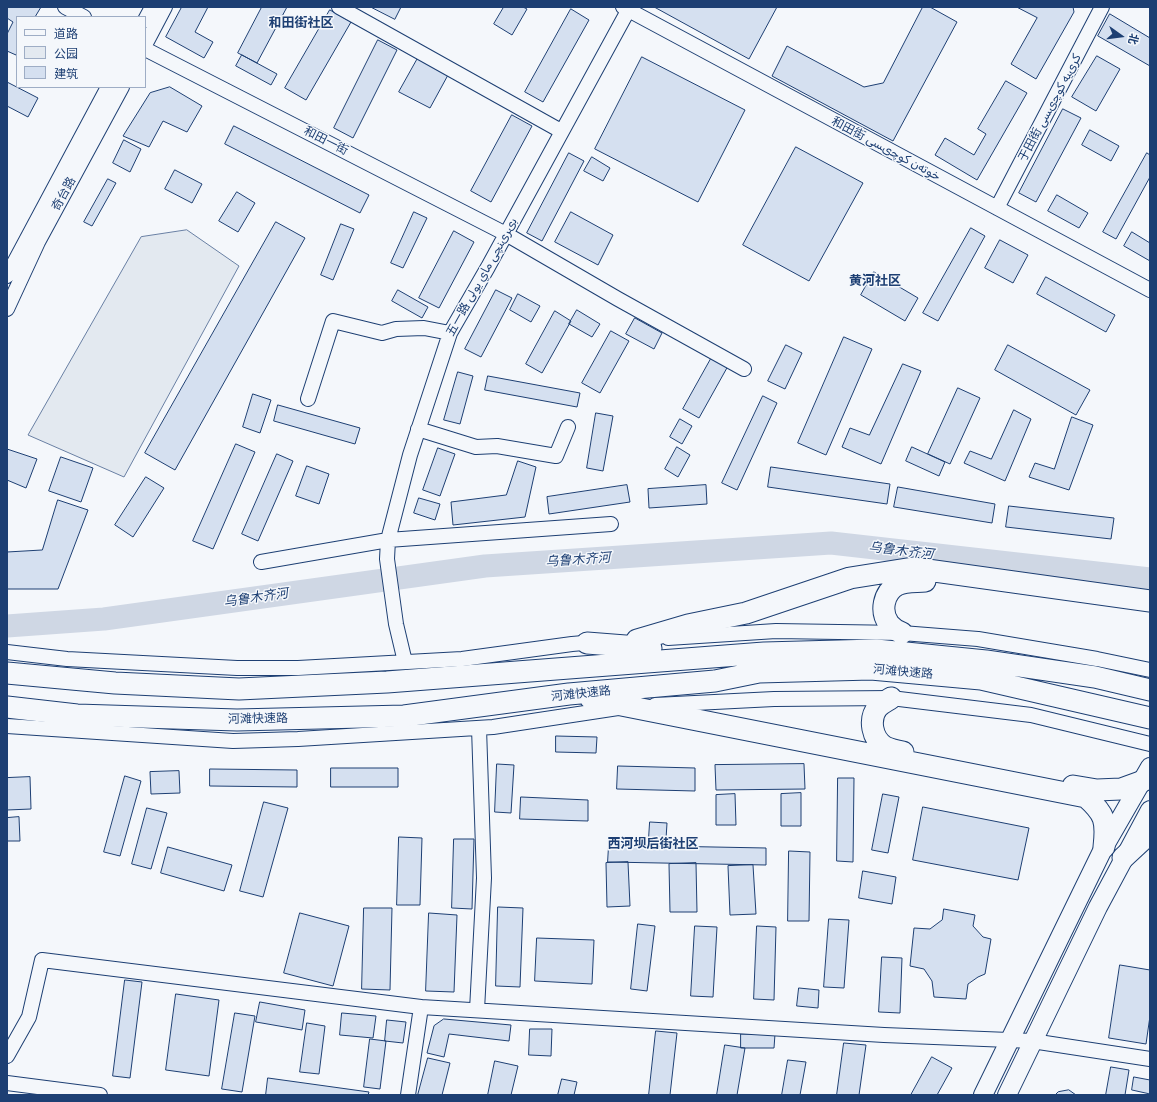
<!DOCTYPE html>
<meta charset="utf-8">
<style>
body{margin:0}
#map{position:relative;width:1157px;height:1102px;overflow:hidden;background:#f4f7fb;font-family:Rubik,"Noto Sans SC",sans-serif}
canvas{display:block}
.frame{position:absolute;inset:0;border:8px solid #1d3f73;pointer-events:none}
.legend{position:absolute;left:16px;top:16px;width:130px;height:72px;box-sizing:border-box;background:#f4f7fb;border:1px solid #9eadc5;margin:0;padding:5px 7px;list-style:none;font-size:12px;color:#1d3f73}
.legend li{display:flex;align-items:center;gap:8px;height:20px}
.legend b{width:20px;border:1px solid #9eadc5}
.north{position:absolute;left:1101px;top:16px;width:40px;height:40px;-webkit-text-stroke:3px #f4f7fb;paint-order:stroke;rotate:104deg;font-size:11px;font-weight:700;line-height:16px;text-align:center;color:#1d3f73}
.north::after{content:'';display:block;margin:auto;width:14px;height:18px;background:#1d3f73;clip-path:polygon(50% 0,100% 100%,50% 72%,0 100%)}
</style>
<div id="map">
<canvas width="1157" height="1102"></canvas>
<div class="frame"></div>
<ul class="legend">
<li><b style="height:5px;background:#f4f7fb"></b>道路</li>
<li><b style="height:11px;background:#e3e9f0"></b>公园</li>
<li><b style="height:11px;background:#d5e0f0"></b>建筑</li>
</ul>
<div class="north">北</div>
</div>
<script>
const g = document.querySelector('canvas').getContext('2d');
g.lineJoin = 'round';
function fill(path, color) { g.fillStyle = color; g.fill(path, 'evenodd'); }
function stroke(path, color, width, dash) { g.strokeStyle = color; g.lineWidth = width; g.lineCap = dash ? 'butt' : 'round'; g.setLineDash(dash || []); g.stroke(path); }
function drawText(font, color, halo, rows, align = 'center') {
  g.font = font + ' Rubik,"Noto Sans Arabic","Noto Sans SC",sans-serif'; g.lineWidth = 3; g.setLineDash([]); g.textBaseline = 'middle'; g.strokeStyle = halo; g.fillStyle = color; for (const [text, x, y, turn = 0] of rows) {
    g.save(); g.translate(x, y); g.rotate((+turn || 0) * Math.PI / 180); g.textAlign = isNaN(turn) ? turn : align; if (halo) g.strokeText(text, 0, 0); g.fillText(text, 0, 0); g.restore();
  }
}
const green = new Path2D(`
 M187,230L239,266L124,477L28,435L141,237Z`);
fill(green, '#e3e9f0');
stroke(green, '#687fa3', 1);
stroke(new Path2D(`
 M7,626L104,619L485,566L831,543L1150,579`), '#cfd7e4', 23);
const building = new Path2D(`
 M7,7H41L35,17H17V53L16,55L7,51V34L13,22L7,18Z
 M182,7H208L195,32L213,42L204,58L166,37Z
 M262,7H287L257,63L238,53Z
 M371,7H401L395,19Z
 M504,7H523L527,9L512,35L494,24Z
 M657,7H777L749,59L656,8Z
 M923,7H930L957,22L893,141L772,76L787,46L864,87L883,83Z
 M1017,7H1073L1074,12L1036,79L1011,64L1037,18Z
 M571,9L589,20L543,102L525,92Z
 M330,10L351,22L306,100L285,88Z
 M1110,14L1150,38V66L1098,36Z
 M378,40L397,50L353,138L334,128Z
 M242,55L277,74L271,85L236,66Z
 M1097,56L1120,69L1096,111L1072,97Z
 M642,57L745,110L698,202L595,149Z
 M418,58L448,75L430,108L399,92Z
 M1006,81L1027,93L977,180L935,155L945,138L974,155L986,134L978,129Z
 M7,82L38,98L28,117L7,106Z
 M170,87L202,106L187,132L163,121L149,147L123,136L150,93Z
 M1063,109L1081,118L1036,202L1019,193Z
 M512,115L532,126L491,202L471,191Z
 M234,126L369,195L360,213L225,144Z
 M1090,130L1119,146L1111,161L1082,145Z
 M124,140L141,149L130,172L113,163Z
 M796,147L863,183L809,281L743,245Z
 M569,153L584,161L542,241L527,233Z
 M1147,153L1150,155V177L1116,239L1103,232Z
 M592,157L610,168L603,181L584,171Z
 M175,170L202,184L192,203L165,189Z
 M108,179L116,183L92,226L84,222Z
 M237,192L255,203L238,232L219,221Z
 M1057,195L1088,213L1079,228L1048,211Z
 M414,212L427,218L403,268L391,263Z
 M571,212L613,235L598,265L555,242Z
 M276,222L305,238L175,470L145,453Z
 M341,224L354,229L333,280L321,275Z
 M971,228L985,236L938,321L923,313Z
 M454,231L474,242L439,308L419,298Z
 M1132,232L1150,243V261L1124,246Z
 M1000,240L1028,255L1013,283L985,268Z
 M874,272L918,298L905,321L861,295Z
 M1046,277L1115,315L1106,332L1037,294Z
 M398,290L428,307L422,318L392,301Z
 M496,290L512,298L481,357L465,349Z
 M518,294L540,306L531,322L510,310Z
 M577,310L600,324L592,337L569,324Z
 M555,311L571,321L542,373L526,364Z
 M635,318L662,333L654,349L626,334Z
 M611,331L629,341L600,393L582,383Z
 M844,337L872,349L826,455L798,443Z
 M786,345L802,353L785,389L768,381Z
 M1008,345L1090,390L1076,415L995,370Z
 M712,357L728,366L699,418L683,409Z
 M903,364L921,371L881,464L842,447L850,428L869,435Z
 M458,372L473,376L460,424L444,420Z
 M488,376L580,393L577,407L485,390Z
 M958,388L980,398L950,464L928,454Z
 M253,394L271,400L260,433L243,427Z
 M763,396L777,403L737,490L722,483Z
 M278,405L360,428L355,444L274,421Z
 M1014,410L1031,419L1005,481L964,463L970,451L991,459Z
 M596,413L613,416L603,471L587,468Z
 M1072,417L1093,425L1069,490L1029,477L1035,463L1054,469Z
 M680,419L692,426L682,444L670,437Z
 M236,444L255,452L213,549L193,541Z
 M677,447L690,455L678,477L665,469Z
 M912,447L945,462L939,476L906,461Z
 M438,448L455,454L440,496L423,490Z
 M7,449L37,459L26,488L7,480Z
 M277,454L293,461L258,541L242,534Z
 M61,457L93,468L81,502L49,491Z
 M518,461L536,467L525,517L453,525L451,502L506,495Z
 M307,466L329,474L319,504L296,496Z
 M771,467L890,484L887,504L768,487Z
 M146,477L164,488L133,537L115,525Z
 M627,485L630,502L549,514L547,497Z
 M706,485L707,504L649,508L648,489Z
 M898,487L995,504L992,523L894,507Z
 M419,498L440,504L435,520L414,513Z
 M58,500L88,510L58,589H7V552L42,550Z
 M1009,506L1114,518L1111,539L1006,527Z
 M556,736L597,737L596,753L556,752Z
 M497,764L514,765L511,813L495,812Z
 M804,764L805,789L716,790L715,765Z
 M618,766L695,768V791L617,789Z
 M331,768H398V787H331Z
 M210,769L297,770V787L210,786Z
 M179,771L180,793L151,794L150,772Z
 M125,776L141,781L120,856L104,852Z
 M30,777L31,809L7,810V778Z
 M838,778H854L853,862L837,861Z
 M801,793V826H781V794Z
 M735,794L736,825H716V795Z
 M883,794L899,797L888,853L872,850Z
 M521,797L588,800V821L520,819Z
 M264,802L288,808L263,897L240,891Z
 M923,807L1029,828L1018,880L913,860Z
 M147,808L167,813L151,869L132,864Z
 M19,817L20,841H7V818Z
 M650,822L667,823L666,839L649,838Z
 M399,837L422,838L420,905H397Z
 M454,839H474L472,909L452,908Z
 M609,845L766,848V865L608,862Z
 M168,847L232,865L224,891L161,873Z
 M789,851L810,852L809,921H788Z
 M628,862L630,906L607,907L606,863Z
 M696,863L697,912H670L669,864Z
 M753,865L756,914L730,915L728,866Z
 M863,871L896,877L892,904L859,898Z
 M498,907L523,908L520,987L496,986Z
 M364,908H392L390,990L362,989Z
 M944,909L975,915L973,926L983,937L991,939L985,974L978,977L968,984L966,999L934,997L932,981L924,969L910,966L914,928L930,929L942,920Z
 M300,913L349,926L333,986L284,973Z
 M429,913L457,915L454,992L426,991Z
 M829,919L849,920L844,988L824,987Z
 M638,924L655,926L647,991L631,989Z
 M695,926L717,927L713,997L691,996Z
 M757,926L776,927L774,1000L754,999Z
 M537,938L594,940L592,984L535,981Z
 M882,957L902,958L900,1013L879,1012Z
 M1120,965L1150,970V1016L1146,1044L1109,1038Z
 M125,980L142,982L130,1078L113,1076Z
 M799,988L819,990L818,1008L797,1006Z
 M176,994L219,1000L209,1076L166,1070Z
 M260,1002L305,1010L302,1030L256,1022Z
 M235,1013L255,1016L242,1092L222,1089Z
 M342,1013L376,1016L373,1038L340,1035Z
 M444,1019L511,1025L509,1041L449,1034L444,1057L427,1053L434,1026Z
 M387,1020L406,1022L403,1043L385,1041Z
 M307,1023L325,1026L319,1074L300,1072Z
 M530,1029H552L551,1056L529,1055Z
 M656,1031L677,1033L670,1095H649Z
 M741,1034H775L774,1048H741Z
 M370,1039L386,1041L380,1089L364,1087Z
 M844,1043L866,1045L859,1095H837Z
 M725,1045L745,1048L737,1095H717Z
 M932,1057L952,1068L937,1095H911Z
 M428,1058L450,1063L442,1095H418Z
 M788,1060L806,1062L800,1095H782Z
 M495,1061L518,1066L511,1095H488Z
 M1111,1067L1129,1070L1125,1095H1106Z
 M1134,1077L1150,1080V1094L1132,1090Z
 M268,1078L369,1092L368,1095H266Z
 M562,1079L577,1082L574,1095H558Z
 M1069,1090L1076,1095H1055L1058,1092Z`);
fill(building, '#d5e0f0');
stroke(building, '#1d3f73', 1);
const minor = new Path2D(`
 M65,7L84,17
 M339,7L561,131
 M623,7L1150,290
 M145,20L152,7
 M145,45L165,7
 M145,49L506,234L618,299L744,369
 M997,208L1102,7
 M7,276L108,87
 M7,309L38,242L122,87
 M308,399L333,321L382,333L396,329L424,328L450,333
 M418,429L476,447L497,446L556,456L568,427
 M261,562L388,540L611,524
 M668,638L776,631L902,633L978,639L1097,659L1150,670
 M7,652L67,659L237,668H298L462,659L572,644L595,642
 M405,662L396,624L387,559L388,540L410,455L450,333L488,267L630,7
 M655,705L774,699L891,698L1031,715L1150,744
 M7,726L233,741L298,739L493,727L618,708
 M477,1010L484,878L479,728
 M7,1056L29,1017L42,960L421,1007L884,1035L1009,1040L1032,1041L1150,1059
 M7,1083L100,1095
 M408,1095L421,1007`);
const major = new Path2D(`
 M983,1095L1104,847L1150,767
 M1007,1095L1098,907L1150,810`);
const highway = new Path2D(`
 M902,633C897,631 893,629 889,624C880,612 883,593 897,585C905,581 916,582 925,581
 M637,640L688,625L746,613L850,578L913,568L1150,601
 M587,643L651,648
 M7,673L115,683L239,689L387,682L764,653L876,650L986,661L1095,677L1150,690
 M891,698C887,701 882,703 878,707C868,719 872,739 885,747C891,750 897,751 903,752
 M591,699L1086,797C1105,814 1107,821 1104,847
 M7,707L77,715L237,720L404,716L569,694L715,681L759,672L871,669L981,679L1150,718
 M1073,786L1097,790L1121,789L1143,781
 M1123,858L1150,833`);
stroke(minor, '#1d3f73', 16);
stroke(major, '#1d3f73', 20);
stroke(highway, '#1d3f73', 23);
stroke(minor, '#f4f7fb', 14);
stroke(major, '#f4f7fb', 18);
stroke(highway, '#f4f7fb', 21);
drawText('12px', '#1d3f73', '#f4f7fb', [
 ["于田街 كرىيە كوچىسى",1050,108,-62],
 ["和田一街",326,141,27],
 ["和田街 خوتەن كوچىسى",886,149,28],
 ["奇台路",64,194,-62],
 ["五一路 بىرىنچى ماي يولى",482,277,-61],
 ["河滩快速路",903,672,5],
 ["河滩快速路",581,694,-6],
 ["河滩快速路",258,719,-1]
]);
drawText('bold 13px', '#1d3f73', '#f4f7fb', [
 ["和田街社区",301,23],
 ["黄河社区",875,281],
 ["西河坝后街社区",653,844]
]);
drawText('italic 13px', '#1d3f73', '#f4f7fb', [
 ["乌鲁木齐河",901,551,7],
 ["乌鲁木齐河",578,560,-4],
 ["乌鲁木齐河",256,598,-8]
]);
</script>
